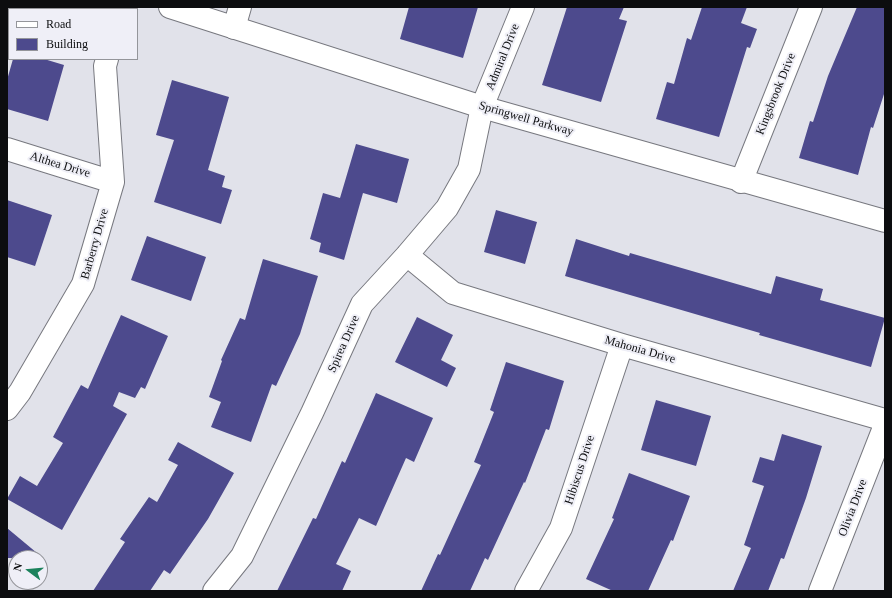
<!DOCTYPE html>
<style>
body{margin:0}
#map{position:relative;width:892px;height:598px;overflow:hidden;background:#e1e2ea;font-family:"Times New Roman",serif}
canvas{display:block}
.frame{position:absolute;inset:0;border:8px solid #0c0d0f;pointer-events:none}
.legend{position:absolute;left:8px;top:8px;width:130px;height:52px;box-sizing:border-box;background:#efeff7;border:1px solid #94959a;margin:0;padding:5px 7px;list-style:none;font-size:12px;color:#0c0d0f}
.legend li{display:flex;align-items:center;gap:8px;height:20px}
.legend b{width:20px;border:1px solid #94959a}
.north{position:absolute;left:8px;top:550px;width:40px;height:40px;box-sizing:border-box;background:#efeff7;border:1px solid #94959a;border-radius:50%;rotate:286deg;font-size:11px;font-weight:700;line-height:16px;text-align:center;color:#0c0d0f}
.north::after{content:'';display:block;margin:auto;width:14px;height:18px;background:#1b825c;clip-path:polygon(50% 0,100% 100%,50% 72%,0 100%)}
</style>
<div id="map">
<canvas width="892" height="598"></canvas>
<div class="frame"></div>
<ul class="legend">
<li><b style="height:5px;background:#fff"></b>Road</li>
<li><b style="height:11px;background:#4d4a8d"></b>Building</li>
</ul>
<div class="north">N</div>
</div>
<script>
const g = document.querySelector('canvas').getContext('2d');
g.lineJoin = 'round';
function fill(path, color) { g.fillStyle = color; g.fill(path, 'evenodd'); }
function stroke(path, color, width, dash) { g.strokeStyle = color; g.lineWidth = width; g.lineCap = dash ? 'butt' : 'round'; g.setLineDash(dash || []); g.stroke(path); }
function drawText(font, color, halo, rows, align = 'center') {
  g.font = font + ' "Times New Roman",serif'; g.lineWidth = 4; g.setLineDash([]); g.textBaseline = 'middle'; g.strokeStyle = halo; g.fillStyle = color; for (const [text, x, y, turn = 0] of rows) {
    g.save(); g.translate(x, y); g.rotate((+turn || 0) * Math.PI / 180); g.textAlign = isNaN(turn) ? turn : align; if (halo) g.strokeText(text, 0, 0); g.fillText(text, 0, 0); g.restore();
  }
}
fill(new Path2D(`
 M409,7H478L463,58L400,39Z
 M567,7H624L619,19L627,21L601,102L542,85Z
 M702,7H747L741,23L757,29L750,48L747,47L719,137L656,119L667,82L674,84L687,38L691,40Z
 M857,7H885V91L873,128L871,127L858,175L799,158L810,121L813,122L828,76Z
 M13,59H44L64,65L48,121L7,109V80Z
 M172,80L229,97L208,170L225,176L222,187L232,190L221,224L154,202L174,140L156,135Z
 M356,144L409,159L397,203L363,193L344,260L319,252L321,243L310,239L323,193L340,198Z
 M7,200L52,215L35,266L7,257Z
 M496,210L537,222L525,264L484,252Z
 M147,236L206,257L191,301L131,280Z
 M576,239L629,256L630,253L771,294L776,276L823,289L820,300L885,318L871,367L759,335L760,333L565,276Z
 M263,259L318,276L300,334L276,386L272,384L251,442L211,427L221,402L209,397L222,361L221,360L240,318L245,320Z
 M121,315L168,336L145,389L141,387L135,398L119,392L113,406L127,414L62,530L7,499L20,476L37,486L63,443L53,437L81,385L88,389Z
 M417,317L453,335L441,360L456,368L447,387L395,362Z
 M506,362L564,381L549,430L546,429L525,483L524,482L488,560L485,558L470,591H421L438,554L440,555L481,465L474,462L494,412L490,410Z
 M376,393L433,418L414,462L406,458L376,526L359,518L336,564L351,571L342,591H277L313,518L316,519L342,461L345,463Z
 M656,400L711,416L696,466L641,450Z
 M782,434L822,446L806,498L784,559L781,558L768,591H733L751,548L744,545L764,486L752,482L760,457L774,461Z
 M178,442L234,473L208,519L170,574L164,570L150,591H93L125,542L120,539L149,497L157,502L178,465L168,460Z
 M629,473L690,496L673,541L671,540L648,591H613L586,579L614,519L612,518Z
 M7,528L43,558H7Z`), '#4d4a8d');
const street = new Path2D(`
 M118,9V7
 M234,28L240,7
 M7,149L113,182
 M741,182L811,7
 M407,255L453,293L622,345L885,420
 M7,409L20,392L83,284L113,182L105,66L107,59
 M214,591L242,556L312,413L362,304L407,255L447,208L469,169L482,107L523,7
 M526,591L561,528L622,345
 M820,591L885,425`);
const secondary = new Path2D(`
 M170,7L482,107L885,221`);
stroke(street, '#77787f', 24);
stroke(secondary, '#77787f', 24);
stroke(street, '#fff', 22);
stroke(secondary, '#fff', 22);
drawText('12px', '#0c0d0f', '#efeff7', [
 ["Admiral Drive",503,57,-68],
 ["Kingsbrook Drive",776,94,-68],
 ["Springwell Parkway",526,119,16],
 ["Althea Drive",60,165,17],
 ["Barberry Drive",95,244,-74],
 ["Spirea Drive",344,344,-66],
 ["Mahonia Drive",640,350,16],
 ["Hibiscus Drive",580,470,-72],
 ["Olivia Drive",853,508,-69]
]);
</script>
